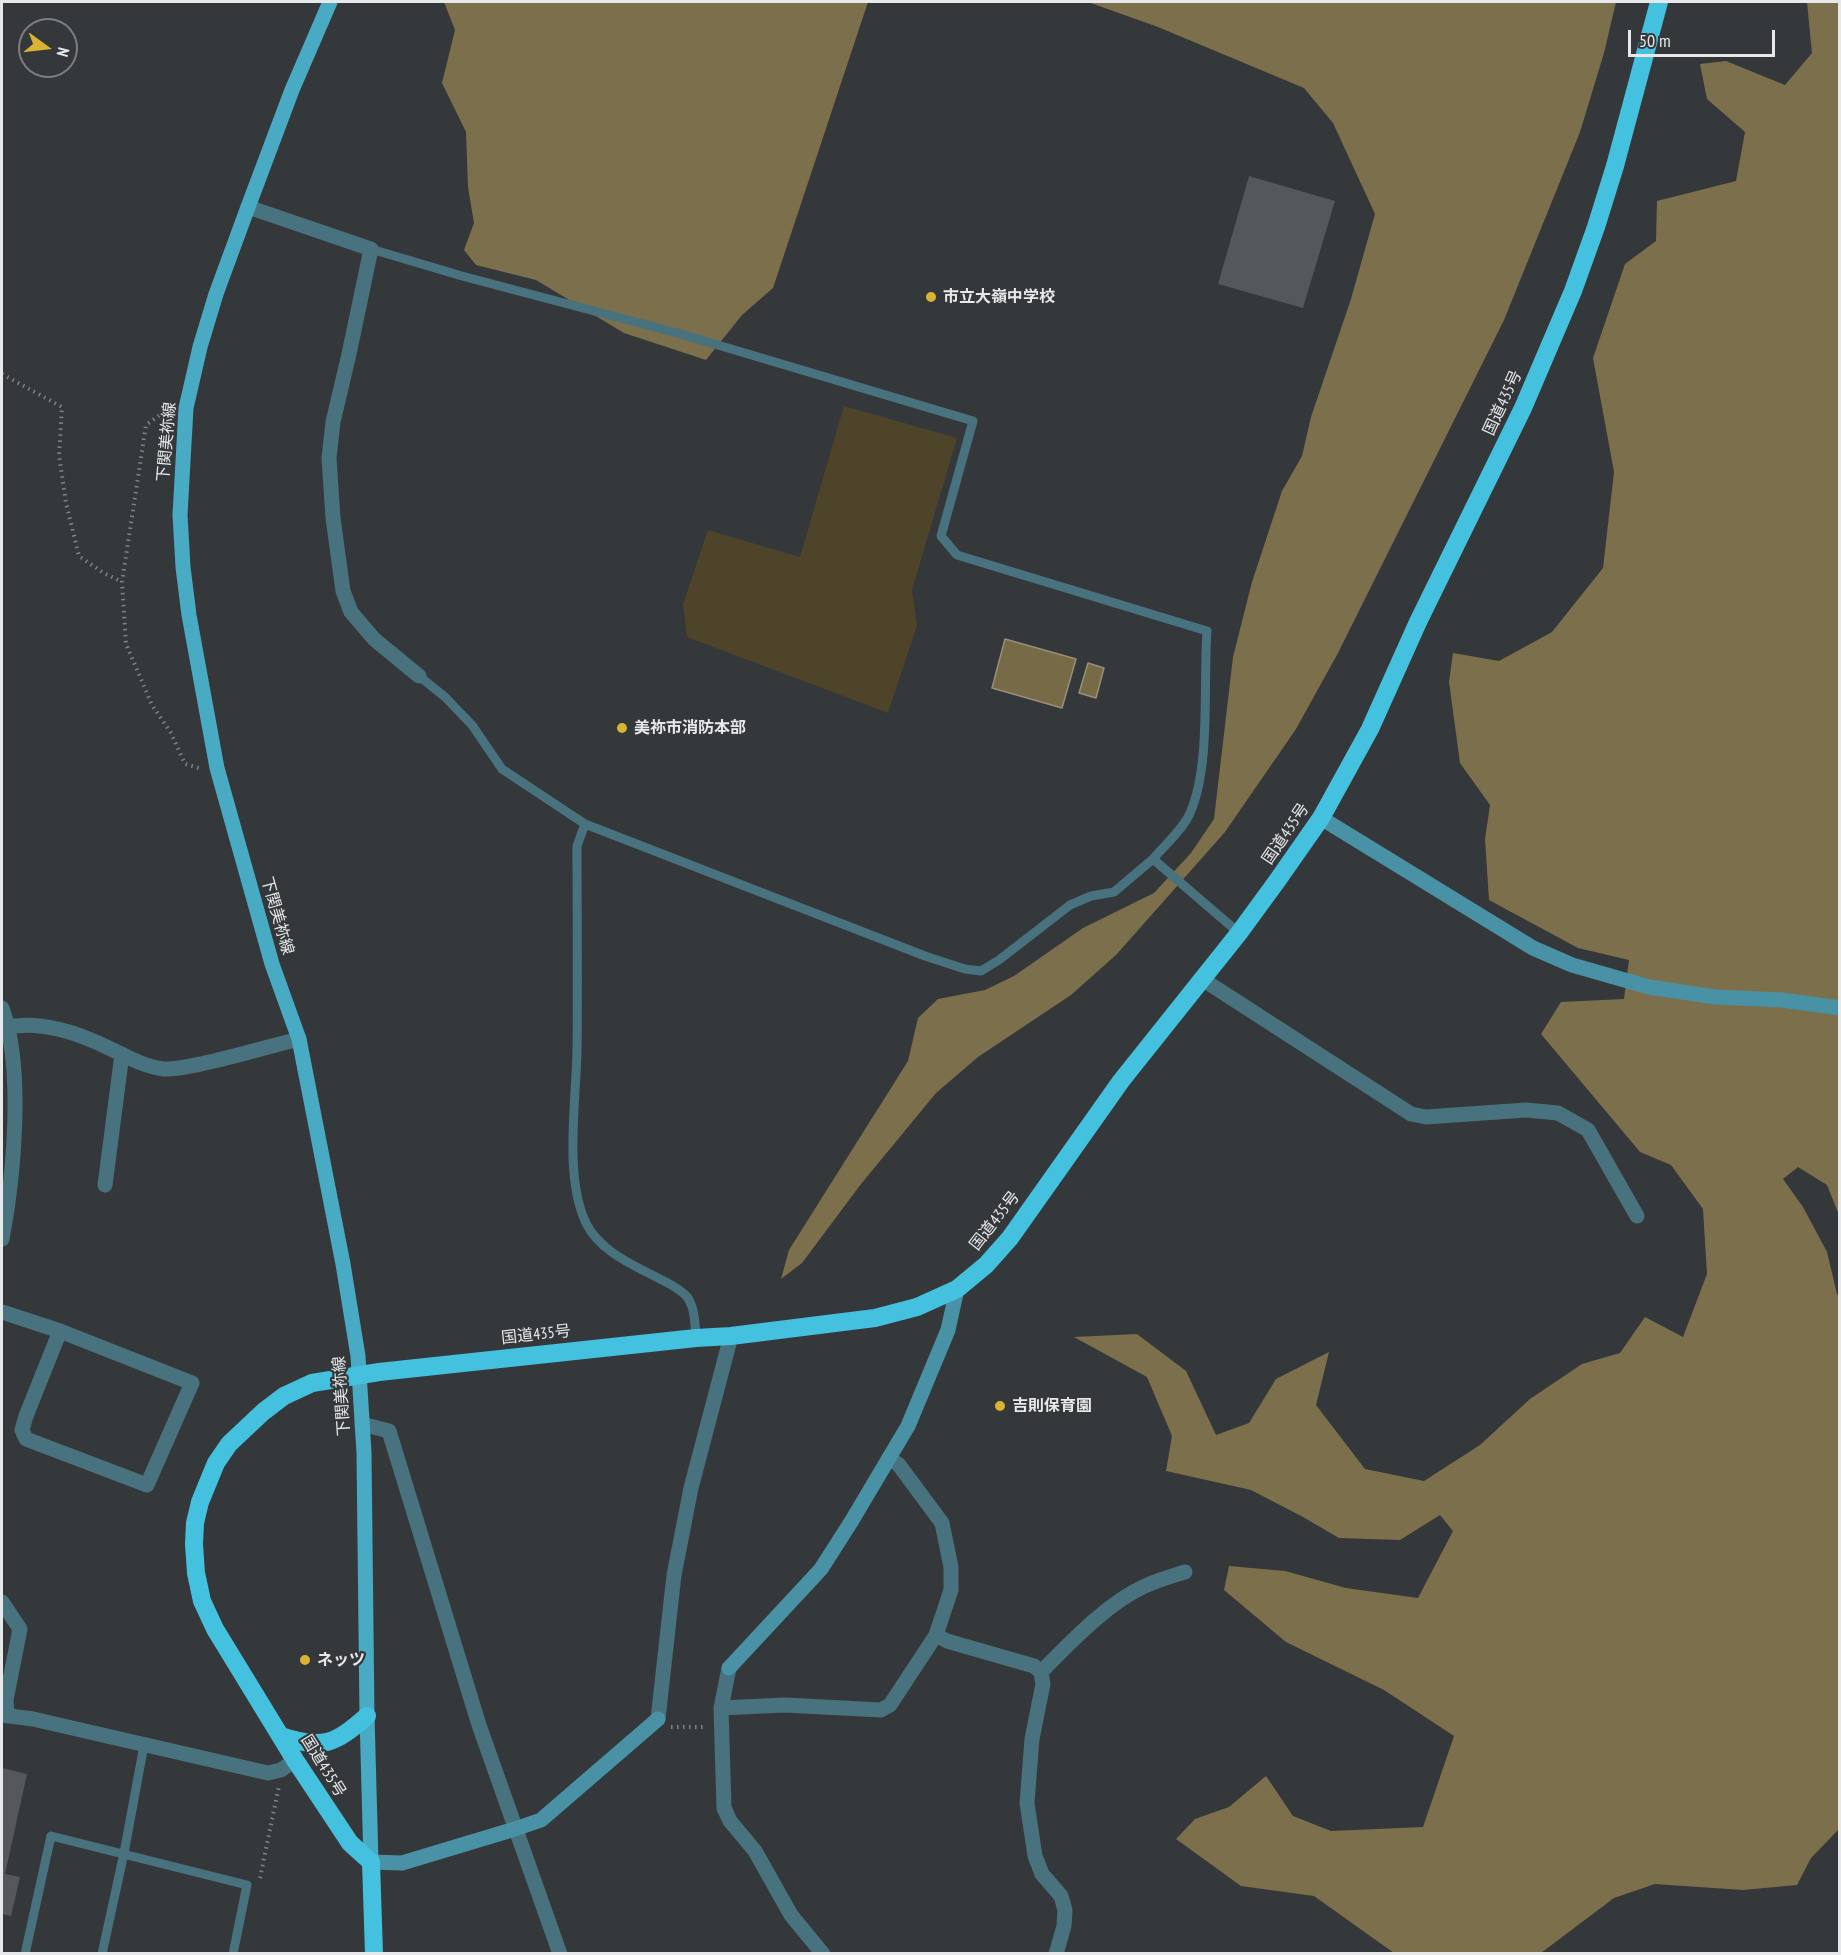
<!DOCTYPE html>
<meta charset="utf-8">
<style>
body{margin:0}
#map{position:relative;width:1841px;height:1955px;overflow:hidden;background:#35383a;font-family:"PT Sans Narrow",sans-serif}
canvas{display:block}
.frame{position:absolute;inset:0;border:3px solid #e6e8e9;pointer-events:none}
.north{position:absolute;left:18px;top:18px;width:60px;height:60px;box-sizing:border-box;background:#35383a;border:2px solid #7c7e80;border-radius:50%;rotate:105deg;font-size:16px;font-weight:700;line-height:24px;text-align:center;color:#e6e8e9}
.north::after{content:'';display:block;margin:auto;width:21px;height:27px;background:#dab333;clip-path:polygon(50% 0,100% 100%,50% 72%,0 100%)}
.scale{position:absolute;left:1628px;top:30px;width:147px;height:27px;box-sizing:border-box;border:3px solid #e6e8e9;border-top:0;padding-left:8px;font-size:18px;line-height:21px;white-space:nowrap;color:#e6e8e9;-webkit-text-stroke:4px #35383a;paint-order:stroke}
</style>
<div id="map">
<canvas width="1841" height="1955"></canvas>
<div class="frame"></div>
<div class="north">N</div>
<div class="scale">50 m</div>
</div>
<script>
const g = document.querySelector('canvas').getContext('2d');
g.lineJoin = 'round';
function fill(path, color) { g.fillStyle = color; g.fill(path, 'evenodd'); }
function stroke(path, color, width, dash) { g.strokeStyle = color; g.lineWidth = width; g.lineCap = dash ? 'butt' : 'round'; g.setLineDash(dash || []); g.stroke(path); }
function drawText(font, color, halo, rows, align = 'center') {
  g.font = font + ' "PT Sans Narrow","Noto Sans JP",sans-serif'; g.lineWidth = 4.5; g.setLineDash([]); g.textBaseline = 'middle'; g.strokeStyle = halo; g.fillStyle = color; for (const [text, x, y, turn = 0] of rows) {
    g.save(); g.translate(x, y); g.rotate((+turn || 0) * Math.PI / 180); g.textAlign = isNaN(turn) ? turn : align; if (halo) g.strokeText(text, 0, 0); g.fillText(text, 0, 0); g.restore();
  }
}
fill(new Path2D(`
 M844,406L957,438L912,590L917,626L888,713L687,637L683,604L708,530L800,557Z`), '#4d442a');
fill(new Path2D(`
 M444,2H868L773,288L742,315L706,360L624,333L536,280L476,265L464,250L474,223L468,187L466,132L442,83L455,30Z
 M1088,2H1616L1604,53L1580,132L1504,320L1338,653L1296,729L1225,832L1116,955L1071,995L978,1057L936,1093L861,1184L802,1263L781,1279L789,1250L908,1061L918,1018L938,999L985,990L1014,976L1083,928L1154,893L1191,853L1214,819L1233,657L1252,582L1282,491L1302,456L1311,417L1351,299L1375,214L1333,123L1304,88L1158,27Z
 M1807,2H1839V1215L1827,1185L1798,1167L1783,1179L1803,1207L1827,1252L1837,1294L1839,1297V1829L1811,1858L1797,1885L1743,1890L1655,1884L1614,1898L1541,1953H1394L1314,1896L1241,1886L1176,1839L1195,1819L1229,1807L1266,1776L1293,1816L1331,1831L1423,1827L1454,1736L1384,1690L1286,1642L1224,1590L1229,1566L1285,1571L1346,1588L1418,1598L1453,1531L1440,1515L1400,1540L1339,1538L1303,1517L1251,1490L1166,1471L1172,1436L1147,1377L1074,1337L1137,1334L1186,1371L1216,1435L1249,1423L1276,1379L1329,1352L1316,1405L1365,1469L1424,1481L1480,1445L1530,1399L1582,1364L1620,1353L1645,1317L1683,1337L1707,1274L1703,1209L1671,1165L1640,1152L1541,1034L1561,1002L1624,999L1629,960L1578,948L1489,900L1485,839L1490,805L1460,763L1449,682L1453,653L1499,661L1552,632L1603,568L1614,472L1593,358L1625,264L1656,241L1657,201L1736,181L1745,132L1707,99L1700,64L1726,61L1785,85L1812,53Z`), '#7c6f4b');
const water = new Path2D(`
 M1005,639L1076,659L1062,708L992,688Z
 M1088,663L1104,668L1096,698L1079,693Z`);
fill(water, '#776a46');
stroke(water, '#989077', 1.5);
fill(new Path2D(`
 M1249,176L1335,201L1303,308L1218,284Z
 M2,1768L27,1774L5,1874L20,1877L11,1916L2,1914Z`), '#54585a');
stroke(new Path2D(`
 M2,374L62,407L59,455L66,503L79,556L102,572L122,582
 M170,411L164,412L146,425L122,582L126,644L152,705L171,733L185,764L202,769
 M671,1727H706
 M260,1878L279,1786`), '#808384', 4, [1.5, 4.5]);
stroke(new Path2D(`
 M371,249L462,276L681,334L973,421L941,536L957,555L1207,631C1203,684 1211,766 1190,813C1184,828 1164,846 1153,859
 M419,676L445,697L472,725L502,769L585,824L925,956L965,969L981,971L999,960L1070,905L1091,896L1114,892L1153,859L1239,933
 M585,824L577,846C577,914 578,983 577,1051C576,1102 564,1177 586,1223C600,1252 635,1266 662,1280C670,1284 682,1290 688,1298C695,1309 695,1325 696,1338
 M25,1954L51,1836L247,1885L233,1954
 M102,1954L124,1853L144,1745`), '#47727e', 9);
stroke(new Path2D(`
 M248,207L371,249L349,354L333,422L329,458L333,518L343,591L351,612L374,639L419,676
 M1202,979L1411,1114L1426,1117L1526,1110L1558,1113L1588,1130L1637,1216
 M2,1008C24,1067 14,1177 2,1239
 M2,1028C40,1019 79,1033 113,1050C129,1058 146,1067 164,1069C176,1070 189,1066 201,1064C234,1057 267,1047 299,1039
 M105,1185L122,1054
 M2,1312L60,1331L192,1383L147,1485L26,1439L22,1430L26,1416L60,1331
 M362,1424L389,1431L479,1725L560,1954
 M889,1458L899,1465L942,1523L951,1567V1590L936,1635L947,1641L1034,1666L1041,1672L1043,1684L1032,1739L1027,1803L1035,1856L1042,1874L1061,1896L1065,1910L1064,1926L1056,1954
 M2,1602L20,1629L6,1700L7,1716
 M729,1668L721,1708L724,1808L730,1821L755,1851L791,1915L823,1954
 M1041,1672C1071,1642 1107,1603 1145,1586C1158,1580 1172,1576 1185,1572
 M721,1708L785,1705L881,1710L890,1705L936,1635
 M2,1715L33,1719L268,1773L281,1770L295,1760
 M658,1719L674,1575L691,1488L731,1336`), '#47727e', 15);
stroke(new Path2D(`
 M1321,818L1533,948L1572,965L1649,987L1715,997L1782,1000L1840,1008
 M729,1668L821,1569L851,1522L908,1426L948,1330L957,1289
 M371,1862L402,1863L515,1829L541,1820L658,1719`), '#4992a5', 15);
stroke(new Path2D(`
 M330,2L292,90L248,207L216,294L200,347L186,408L180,515L183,567L189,615L217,768L272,964L299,1039L343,1264L358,1356L364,1453L367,1716L371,1862`), '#48abc3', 15);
stroke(new Path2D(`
 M281,1736C323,1750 335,1744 367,1716
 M374,1954L371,1862L350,1843L295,1760L215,1629L202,1601L196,1573L194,1544L195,1523L200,1502L216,1463L229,1444L263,1412L284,1396L312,1383L379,1372L696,1338L731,1336L875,1318L917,1307L957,1289L986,1265L1010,1238L1121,1081L1239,933L1277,881L1321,818L1370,729L1418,622L1523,408L1573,291L1596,227L1615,166L1659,2`), '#44c1de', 18);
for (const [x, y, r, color] of [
 [931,297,6,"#dab333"],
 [622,728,6,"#dab333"],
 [1000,1406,6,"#dab333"],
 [305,1660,6,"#dab333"]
]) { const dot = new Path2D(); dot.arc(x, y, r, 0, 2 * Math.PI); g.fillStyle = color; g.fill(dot); stroke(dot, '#35383a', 2); }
drawText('bold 16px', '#e6e8e9', '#35383a', [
 ["市立大嶺中学校",943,297],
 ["美祢市消防本部",634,728],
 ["吉則保育園",1012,1406],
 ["ネッツ",317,1660]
], 'left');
drawText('16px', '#e6e8e9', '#35383a', [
 ["国道435号",1503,403,-65],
 ["下関美祢線",167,442,-85],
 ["国道435号",1286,834,-56],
 ["下関美祢線",277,916,74],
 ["国道435号",995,1221,-52],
 ["国道435号",536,1335,-6],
 ["下関美祢線",342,1396,-94],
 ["国道435号",323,1766,58]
]);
</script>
